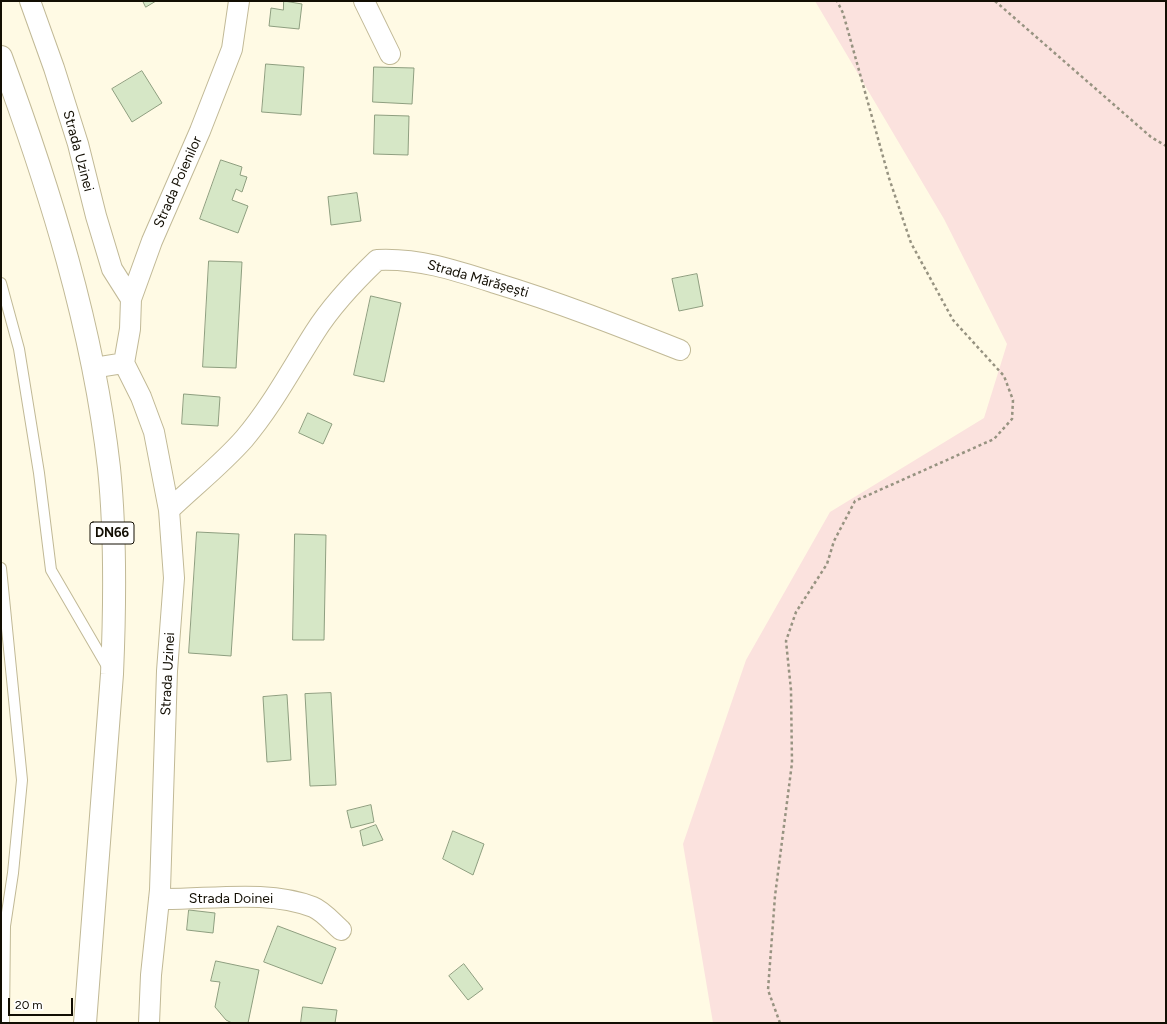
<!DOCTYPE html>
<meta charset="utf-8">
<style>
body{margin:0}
#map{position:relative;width:1167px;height:1024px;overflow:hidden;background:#fffae4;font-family:Figtree,sans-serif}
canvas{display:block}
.frame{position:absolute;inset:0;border:2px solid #120e03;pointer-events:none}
.scale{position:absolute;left:8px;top:998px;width:65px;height:18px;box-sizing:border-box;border:2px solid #120e03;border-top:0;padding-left:5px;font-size:12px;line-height:14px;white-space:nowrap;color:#120e03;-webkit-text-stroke:3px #fff;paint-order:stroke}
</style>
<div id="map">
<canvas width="1167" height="1024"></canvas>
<div class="frame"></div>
<div class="scale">20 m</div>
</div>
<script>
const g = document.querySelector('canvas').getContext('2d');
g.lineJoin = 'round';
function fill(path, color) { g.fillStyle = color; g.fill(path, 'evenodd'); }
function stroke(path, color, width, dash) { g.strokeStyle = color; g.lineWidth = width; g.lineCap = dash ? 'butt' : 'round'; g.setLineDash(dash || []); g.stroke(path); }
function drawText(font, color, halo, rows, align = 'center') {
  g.font = font + ' Figtree,sans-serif'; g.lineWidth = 3.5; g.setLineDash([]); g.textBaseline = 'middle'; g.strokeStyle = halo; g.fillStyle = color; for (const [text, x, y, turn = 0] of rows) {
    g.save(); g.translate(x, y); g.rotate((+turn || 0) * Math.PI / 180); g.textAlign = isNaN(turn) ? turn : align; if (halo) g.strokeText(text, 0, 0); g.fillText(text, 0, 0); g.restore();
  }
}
fill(new Path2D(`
 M815,1H1166V1023H713L683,844L746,660L830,512L984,418L1007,344L944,219Z`), '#fbe2de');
const building = new Path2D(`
 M143,1H156L146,7Z
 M284,1L302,4L299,29L269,26L271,8L283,10Z
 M266,64L304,67L301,115L262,112Z
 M374,67L414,68L412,104L373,102Z
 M142,71L162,103L132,122L112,89Z
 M375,115L409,116L408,155L374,154Z
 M221,160L242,167L240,175L247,177L242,192L236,189L232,200L248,206L238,233L200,219Z
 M357,193L361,221L331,225L328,197Z
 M209,261L242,262L236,368L203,367Z
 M697,274L703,306L679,311L672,279Z
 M371,296L401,303L384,382L354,375Z
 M184,394L220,397L218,426L182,424Z
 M308,413L332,424L323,444L299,433Z
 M197,532L239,534L231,656L189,653Z
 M295,534L326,535L324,640H293Z
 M331,693L336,785L310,786L305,694Z
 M287,695L291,760L267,762L263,697Z
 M371,805L374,822L351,828L347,811Z
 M376,825L383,840L363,846L360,831Z
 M453,831L484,844L473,875L443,859Z
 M189,910L215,913L213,933L187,930Z
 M278,926L336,948L322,984L264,962Z
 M216,961L259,970L248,1023H232L226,1020L215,1007L220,982L211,981Z
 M464,964L483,989L468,1000L449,976Z
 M303,1007L337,1010L335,1023H301Z`);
fill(building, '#d6e7c6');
stroke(building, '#8e9e7f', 1);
const lane = new Path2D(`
 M1,283L19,349L39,473L51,570L108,668
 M1,568L22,780L13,873L5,926L4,1023`);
const street = new Path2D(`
 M30,1L54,68L78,144L96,216L112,269L131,299
 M364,1L390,54
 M124,363L130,329L131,299L152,241L200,131L232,49L239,1
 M93,368L124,363L141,397L154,432L169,510L174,578L167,671L160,890L151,975L149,1023
 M169,510C194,486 221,465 244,439C272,406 292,368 315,332C332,305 354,282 377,260C419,258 455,270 495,283C558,302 619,326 680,350
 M159,899C208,900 267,889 313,907C323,911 333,923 341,930`);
const primary = new Path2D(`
 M1,57C50,190 93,327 109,468C116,536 115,605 112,674L85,1023`);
stroke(lane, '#c1b996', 12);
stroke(street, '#c1b996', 22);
stroke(primary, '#c1b996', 24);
stroke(new Path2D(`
 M995,1L1151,137L1166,146
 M780,1023L768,990L775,896L792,763L791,690L786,641L796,612L827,564L834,541L855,501L994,439L1012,419L1013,400L1004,376L953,320L911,243L889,178L843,13L837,1`), '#979381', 2.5, [3, 3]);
stroke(lane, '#fff', 10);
stroke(street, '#fff', 20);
stroke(primary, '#fff', 22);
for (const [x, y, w] of [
 [112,533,44]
]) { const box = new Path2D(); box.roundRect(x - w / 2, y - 11, w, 22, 3); g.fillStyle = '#fff'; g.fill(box); stroke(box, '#120e03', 1); }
drawText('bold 13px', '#120e03', null, [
 ["DN66",112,533]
]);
drawText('14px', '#120e03', '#fff', [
 ["Strada Uzinei",78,151,75],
 ["Strada Poienilor",178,182,-66],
 ["Strada Mărășești",478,279,16],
 ["Strada Uzinei",168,674,-87],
 ["Strada Doinei",231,899]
]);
</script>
